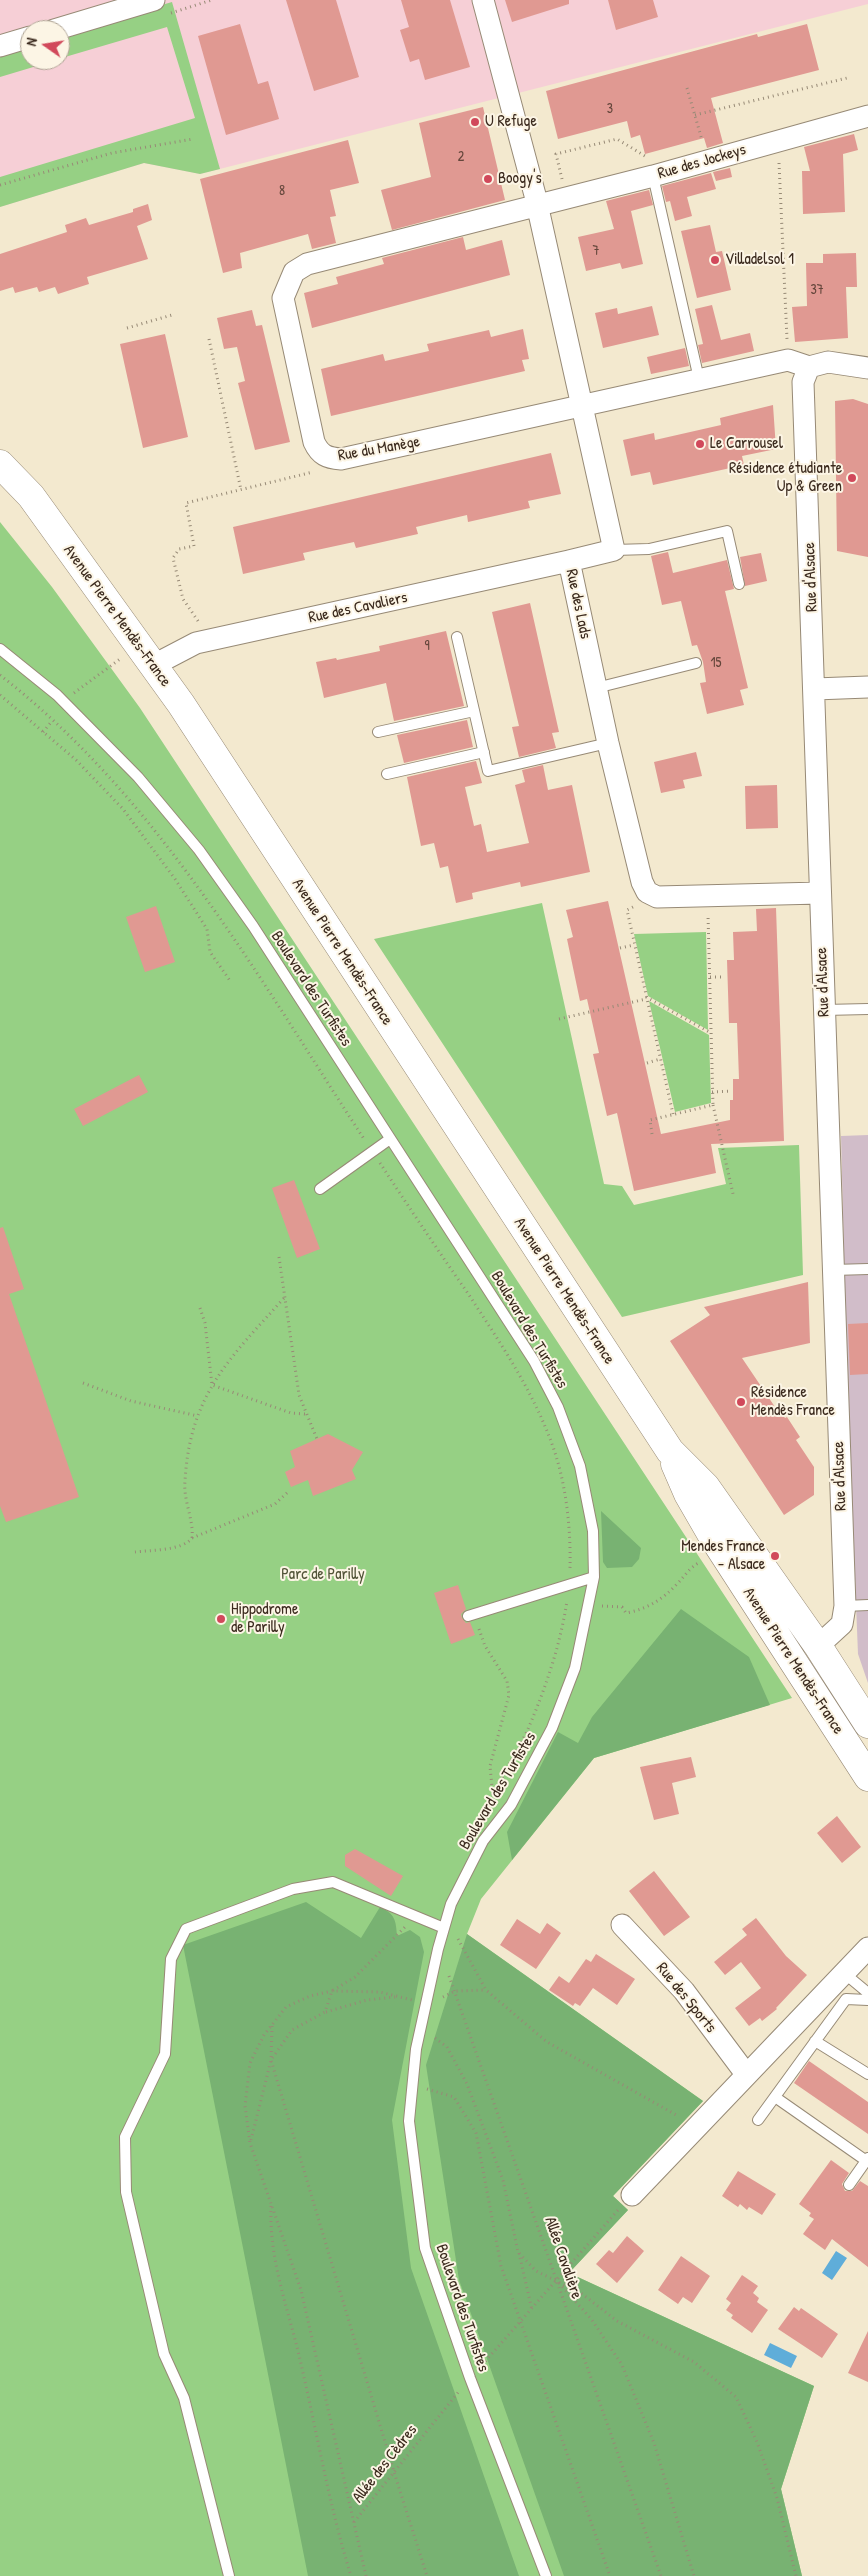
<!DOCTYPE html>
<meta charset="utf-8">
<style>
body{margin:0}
#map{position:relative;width:868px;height:2576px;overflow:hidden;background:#f3e9cf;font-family:"Patrick Hand",sans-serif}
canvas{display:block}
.north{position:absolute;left:20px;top:20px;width:50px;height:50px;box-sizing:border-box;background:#fcf5e5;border:1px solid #afa495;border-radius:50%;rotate:283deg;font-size:14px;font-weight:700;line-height:20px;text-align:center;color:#3b2a1e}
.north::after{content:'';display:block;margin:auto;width:18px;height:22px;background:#d1495b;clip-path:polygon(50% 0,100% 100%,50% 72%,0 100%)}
</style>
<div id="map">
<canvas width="868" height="2576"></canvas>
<div class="north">N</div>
</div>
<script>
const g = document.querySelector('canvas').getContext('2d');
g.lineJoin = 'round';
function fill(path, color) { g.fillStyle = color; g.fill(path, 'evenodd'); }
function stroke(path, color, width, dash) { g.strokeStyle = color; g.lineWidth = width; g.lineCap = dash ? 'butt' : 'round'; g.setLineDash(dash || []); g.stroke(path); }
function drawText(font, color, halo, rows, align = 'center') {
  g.font = font + ' "Patrick Hand",sans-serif'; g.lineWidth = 4; g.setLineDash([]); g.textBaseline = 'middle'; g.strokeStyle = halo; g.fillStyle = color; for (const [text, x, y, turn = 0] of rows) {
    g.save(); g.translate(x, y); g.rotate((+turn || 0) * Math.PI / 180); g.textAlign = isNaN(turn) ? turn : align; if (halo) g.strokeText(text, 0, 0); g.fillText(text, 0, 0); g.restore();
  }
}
fill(new Path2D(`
 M0,0H868V4L200,174L144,163L0,207ZM30,30H60V60H30Z`), '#f6cfd6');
fill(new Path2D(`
 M868,1135V1683L858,1654L847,1379L841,1136Z`), '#d1bdc9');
fill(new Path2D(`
 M172,2L220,169L200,174L144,163L0,207V177L195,118L167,27L65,57L61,40L62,35L69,32Z
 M30,47V60H38L40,65L0,77V53Z
 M0,522L52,587L140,708L792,1698L594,1758L481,1899L467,1934L703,2101L613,2196L628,2210L569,2273L814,2386L781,2489L802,2576H0Z
 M542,903L604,1184L622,1186L634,1205L726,1184L718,1148L799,1145L803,1275L622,1317L374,939Z
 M706,932L708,1030L648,996L634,934Z
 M649,1001L709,1035L711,1103L675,1112Z`), '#96d084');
fill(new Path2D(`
 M601,1511L641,1548L639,1559L632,1567L607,1568L603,1562Z
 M681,1609L749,1657L770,1705L594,1758L512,1860L507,1832L558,1732L578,1743L592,1717Z
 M306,1902L361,1938L380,1907C395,1914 396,1920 397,1936L410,1930L420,1937L424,1952L392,2120L411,2268L519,2576H308L183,1945Z
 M467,1934L703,2101L613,2196L628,2210L569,2273L814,2386L781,2489L802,2576H564L459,2280L426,2065Z`), '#78b272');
fill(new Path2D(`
 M836,2251L847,2258L832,2280L822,2273Z
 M770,2343L797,2356L791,2368L764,2355Z`), '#5fadd9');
fill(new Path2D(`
 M286,0H336L359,77L314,91Z
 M401,0H450L470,67L425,80L419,59L410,62L400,30L409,27Z
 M505,0H569V4L512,22Z
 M608,0H653L658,17L616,30Z
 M240,24L258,84L268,81L279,119L226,135L198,36Z
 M807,24L819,70L711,98L723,143L707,148L704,138L645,154L640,135L631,138L627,121L558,139L546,91L757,34L758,37Z
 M483,107L505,200L392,230L381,190L431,177L419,123Z
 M854,134L858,150L843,154L845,212L803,214L802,171H810L804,147Z
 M348,140L359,183L330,190L336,216L330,217L336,243L312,249L308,234L240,253L242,268L223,273L200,179Z
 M730,168L732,177L716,181L713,172Z
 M711,173L716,189L687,197L692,216L675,221L670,201L666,202L662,186Z
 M649,190L653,205L631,211L643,264L622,269L620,263L586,271L578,237L614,229L606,201Z
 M148,204L152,220L137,226L148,259L87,277L89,284L58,294L55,287L39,292L37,287L15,293L13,287L0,291V254L67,232L65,225L86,218L89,225L133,212V209Z
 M710,225L716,252L722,251L731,290L697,298L681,231Z
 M463,237L466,250L502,240L510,275L312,328L304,293L338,284L336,277L384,264L382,258Z
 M856,253L857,287H846L848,338L795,342L792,307L807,306L806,263H823V254Z
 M712,305L721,340L750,333L754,351L702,363L698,345L703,344L695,309Z
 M652,306L659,335L603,348L595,313L617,308L618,314Z
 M252,310L256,326L262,325L290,442L255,450L238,383L245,381L237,347L224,349L217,318Z
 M523,329L529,359L522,360L525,371L331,416L321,369L383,354L385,361L429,351L427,344L489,330L491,337Z
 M165,334L188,437L143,448L120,344Z
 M685,348L689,366L651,374L647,357Z
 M853,399L868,404V557L837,551L835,401Z
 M773,405L776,449L742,456L744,465L653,485L650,472L631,476L623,440L654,433L655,440L721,425L720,418Z
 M551,453L561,494L528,501L530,508L468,522L467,515L416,527L418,534L356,548L354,542L303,553L305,560L243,574L233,527Z
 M668,552L673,573L727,560L734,589L725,591L748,688L740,690L744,705L707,714L700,683L706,682L703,662L697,645L692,646L681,601L662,605L651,556Z
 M761,553L767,581L745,586L740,557Z
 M530,603L559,732L552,733L556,748L519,757L512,727L519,726L492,612Z
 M446,631L464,706L394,721L386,683L324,698L316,662L336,658L337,660L380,651L379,646Z
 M467,720L473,747L404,763L397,735Z
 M696,752L702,776L683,780L685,788L661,793L654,762Z
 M476,761L482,783L465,787L474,826L481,824L487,852L529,843L515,785L525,782L522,770L543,765L548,790L572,785L590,872L521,887L520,882L472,893L473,899L456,903L448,866L440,868L434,843L421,846L407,777Z
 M777,785L778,828L746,829L745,786Z
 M608,901L661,1134L730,1120V1100H733V1079H739L737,1023H729L727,960H734L733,932L757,931L756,909L776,908L784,1141L711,1144L716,1173L634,1191L617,1113L607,1116L593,1054L599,1053L587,999L580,1001L567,939L573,937L566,910Z
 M156,906L175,962L145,972L126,917Z
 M139,1075L148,1092L83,1126L74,1109Z
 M294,1180L320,1249L297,1258L272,1188Z
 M3,1227L24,1289L9,1294L79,1497L6,1522L0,1506V1228Z
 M808,1282L810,1343L742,1358L775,1407L776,1406L785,1418L787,1417L800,1437L796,1440L814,1467V1495L784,1515L670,1341L710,1315L704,1307Z
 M868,1323V1374L850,1375L848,1324Z
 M328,1434L363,1452L352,1470L356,1479L313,1496L308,1480L291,1487L285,1472L295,1467L290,1451Z
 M458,1585L466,1609L461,1614L462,1618L466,1623L470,1622L475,1635L451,1644L434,1593Z
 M691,1757L696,1777L672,1783L679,1814L654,1820L640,1767Z
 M837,1816L861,1847L842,1863L817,1833Z
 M355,1849L403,1876L391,1896L345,1866V1855Z
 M654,1871L690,1917L664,1936L629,1891Z
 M756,1918L786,1956L807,1975L776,2008L777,2009L762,2021L760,2018L749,2026L735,2008L761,1988L741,1962L725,1975L714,1962L747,1935L742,1929Z
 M517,1919L540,1934L547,1923L561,1933L536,1969L500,1945Z
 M596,1954L635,1979L617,2005L593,1988L580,2006L575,2003L573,2006L549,1990L559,1976L569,1983L586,1959L591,1962Z
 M809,2061L868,2102V2134L794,2083Z
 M831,2160L849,2173L842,2184L845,2191H852L860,2181L868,2186V2267L832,2239L825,2250L803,2234L814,2219L809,2216L811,2213L799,2204Z
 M738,2171L776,2194L762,2215L749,2207L747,2210L740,2204L738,2207L722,2196Z
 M627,2236L644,2251L617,2283L596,2264L609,2250L613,2253Z
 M681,2256L710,2276L692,2303L683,2297L678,2304L658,2290Z
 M742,2275L758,2286L753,2293L759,2298L757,2302L768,2310L752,2333L731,2318L733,2315L726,2310L731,2303L726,2299Z
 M794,2307L799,2311L801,2308L838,2334L822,2358L778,2329Z
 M868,2331V2382L848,2373Z`), '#e09992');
const service = new Path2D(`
 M653,176L699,379
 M614,550L649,549L727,531L739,584
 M457,637L488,771L608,743
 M0,649L57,695L138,777L199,850L253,926L534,1361L558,1407L580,1466L593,1531L594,1577L575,1668L552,1728L511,1805L483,1841L451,1904L438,1949L416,2049L409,2121L425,2248L470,2378L546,2576
 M596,688L696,663
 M378,732L474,711
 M387,774L484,752
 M824,1010L868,1009
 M320,1189L390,1139
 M833,1270L868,1269
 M845,1606L868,1605
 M468,1616L594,1577
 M844,1973L868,1993
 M815,2041L868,2074
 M775,2097L868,2162
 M758,2120L846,1999L868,2000
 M849,2185L868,2158
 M229,2576L184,2398L164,2354L126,2192L125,2137L165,2054L171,1959L186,1929L293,1889L333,1882L444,1928`);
const minor = new Path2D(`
 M483,0L535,195L614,550L569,561L608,743L642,882L647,892L657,897L820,893
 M54,30L154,0
 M0,46L30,37
 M809,367L788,360L341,459C327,458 320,455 314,442L283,298L294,272L307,264L653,176L868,116
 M152,666L196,643L569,561
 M815,689L868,687
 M818,1646L842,1624L845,1606L803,382L809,367L828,362L868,368
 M622,1925L684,1991L746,2074
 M632,2195L868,1948`);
const secondary = new Path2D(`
 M0,464L31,496L181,704L670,1451L706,1487L818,1646L868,1724
 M675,1464L688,1494L714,1539L868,1777`);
stroke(service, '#978a76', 12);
stroke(minor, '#978a76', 23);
stroke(secondary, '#978a76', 29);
stroke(new Path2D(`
 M171,13L212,0
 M687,88L702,140
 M695,115L847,78
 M779,163L787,339
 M562,179L556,154L617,139L645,156
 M0,185L112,153L193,139
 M127,328L172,315
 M209,339L241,490
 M198,621L183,599L173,558L179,549L194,546L186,503L313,472
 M0,675C157,797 257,975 364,1139
 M74,693L120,659
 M0,695L76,760L123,809L175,879L207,929L210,952L231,982
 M43,732L52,721
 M633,907L627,910L673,1114
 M620,948L634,945
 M710,977H724
 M646,997L711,1033
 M559,1019L646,999
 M647,1063L660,1059
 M712,1092L731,1091
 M713,1105L733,1194
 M652,1134L650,1120L713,1105L708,915
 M380,1163C408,1206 437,1249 467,1292C499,1341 532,1389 552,1444C566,1482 571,1528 570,1568
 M279,1257L299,1395L317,1439
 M200,1308L205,1323L212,1385L291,1413L305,1414
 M83,1383L131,1401L198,1416
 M192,1538L275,1504L289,1491
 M135,1552C150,1550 182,1551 192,1538C194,1520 183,1500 185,1481C190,1394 230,1358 285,1297
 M602,1606L622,1607L626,1613C647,1609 662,1600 677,1584C685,1576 689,1568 700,1562
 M479,1629L485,1646L507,1681L509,1695L490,1766L493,1798
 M494,1801C496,1782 520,1748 528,1729C546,1687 560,1646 567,1601
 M458,1939L486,1990L547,2042L678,2116
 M449,1976L661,2576
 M443,1997L455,1991L486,1990
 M326,2012L367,2000L395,1997
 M272,2026L271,2060L394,2472L427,2576
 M435,2038L447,2047L467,2084L503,2180L518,2252L536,2271L581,2293L617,2321L694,2362L736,2397L757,2442L777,2498L796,2576
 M427,2089L454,2097L476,2133L501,2266L610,2576
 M251,2140L271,2060L292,2030L325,2012L332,1991L355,1977L405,1927
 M271,2206C269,2257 286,2303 298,2351C316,2426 328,2502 351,2576
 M519,2253L532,2310
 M559,2283L592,2320L622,2365L654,2443L694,2576
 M482,2365L618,2210
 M354,2522L460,2390
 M366,2576L301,2290L250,2143L245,2106L250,2063L264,2035L286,2007L310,1996L332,1991L380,1992L412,2000`), '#978a76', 3, [1, 4]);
stroke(service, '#fff', 10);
stroke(minor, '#fff', 21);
stroke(secondary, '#fff', 28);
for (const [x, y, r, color] of [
 [475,122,5,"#d1495b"],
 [488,179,5,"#d1495b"],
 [715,260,5,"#d1495b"],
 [700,444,5,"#d1495b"],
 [852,478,5,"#d1495b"],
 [741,1402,5,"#d1495b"],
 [775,1556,5,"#d1495b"],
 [221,1619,5,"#d1495b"]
]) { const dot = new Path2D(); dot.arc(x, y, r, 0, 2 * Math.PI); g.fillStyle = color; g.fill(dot); stroke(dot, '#fcf5e5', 2); }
drawText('14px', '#64463b', null, [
 ["3",610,109],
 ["2",461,157],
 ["8",282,191],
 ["7",596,251],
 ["37",817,290],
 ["9",427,646],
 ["15",716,663]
]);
drawText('16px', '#3b2a1e', '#fcf5e5', [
 ["U Refuge",485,122],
 ["Boogy's",498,179],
 ["Villadelsol 1",725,260],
 ["Le Carrousel",710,444],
 ["Résidence étudiante",842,469,"right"],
 ["Up & Green",842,487,"right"],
 ["Résidence",751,1393],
 ["Mendès France",751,1411],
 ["Mendes France",765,1547,"right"],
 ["- Alsace",765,1565,"right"],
 ["Hippodrome",231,1610],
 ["de Parilly",231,1628]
], 'left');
drawText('16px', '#3b2a1e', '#fcf5e5', [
 ["Rue des Jockeys",702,162,-16],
 ["Rue du Manège",379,449,-10],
 ["Rue d'Alsace",811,577,-92],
 ["Rue des Lads",578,604,78],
 ["Rue des Cavaliers",358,608,-12],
 ["Avenue Pierre Mendès-France",117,616,54],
 ["Avenue Pierre Mendès-France",342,952,57],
 ["Rue d'Alsace",823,982,-92],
 ["Boulevard des Turfistes",311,989,57],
 ["Avenue Pierre Mendès-France",564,1291,57],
 ["Boulevard des Turfistes",529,1330,59],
 ["Rue d'Alsace",840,1476,-92],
 ["Avenue Pierre Mendès-France",793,1661,57],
 ["Boulevard des Turfistes",498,1791,-59],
 ["Rue des Sports",686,1998,51],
 ["Allée Cavalière",563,2258,71],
 ["Boulevard des Turfistes",462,2308,71],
 ["Allée des Cèdres",385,2464,-52]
]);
drawText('16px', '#525438', '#fcf5e5', [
 ["Parc de Parilly",323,1575]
]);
</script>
